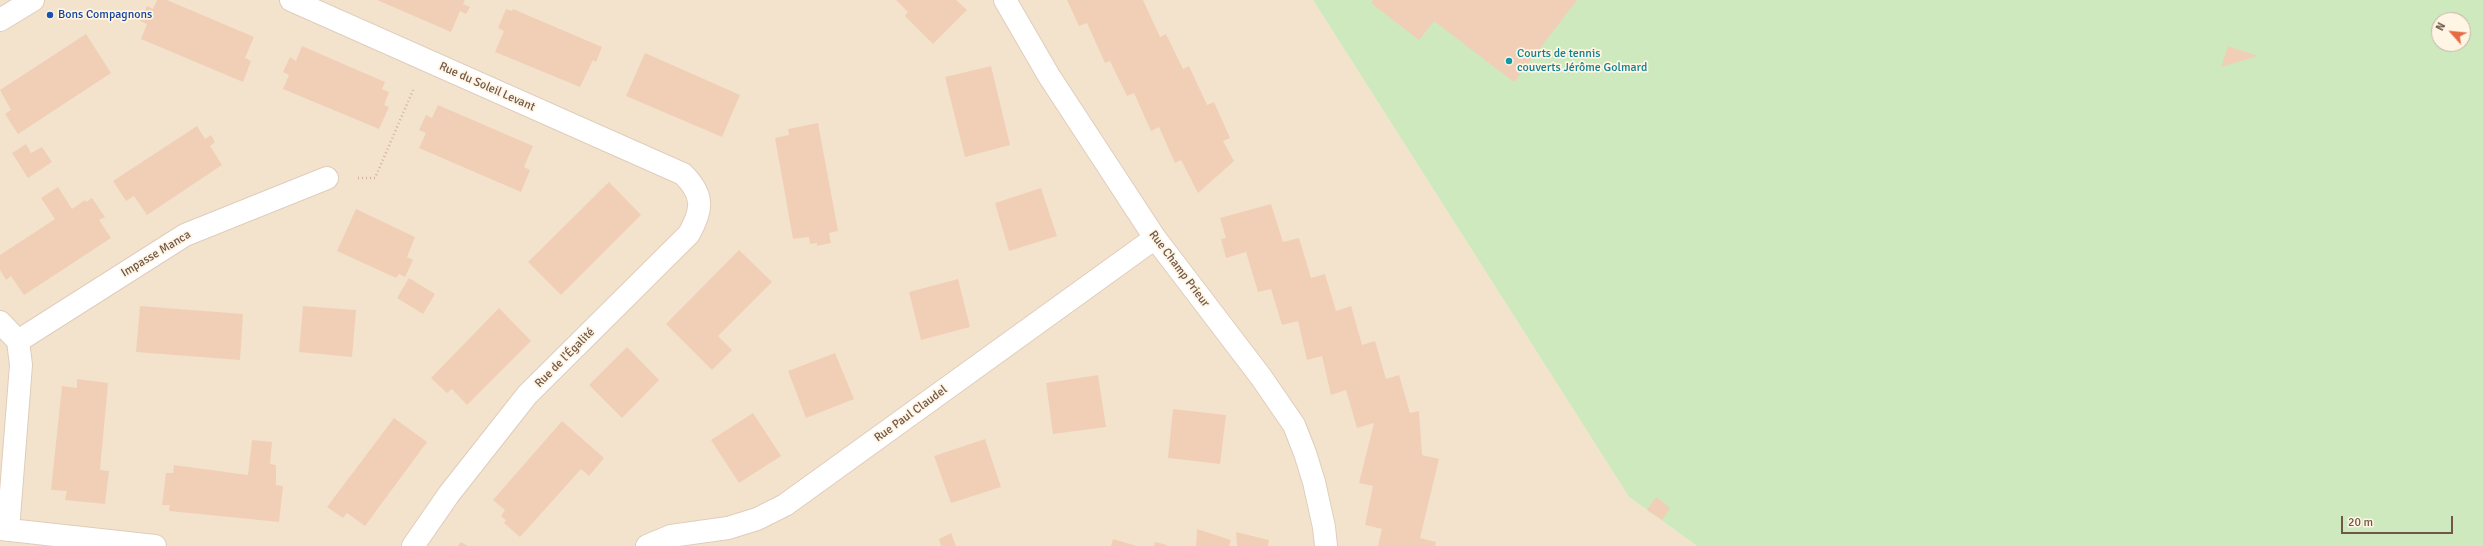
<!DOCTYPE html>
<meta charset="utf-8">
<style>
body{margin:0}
#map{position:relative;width:2483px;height:546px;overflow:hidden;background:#fcf1de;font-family:Signika,sans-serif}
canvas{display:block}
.north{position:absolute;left:2431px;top:12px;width:40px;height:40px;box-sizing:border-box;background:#fff5e4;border:1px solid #c6b6a5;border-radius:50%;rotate:297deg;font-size:11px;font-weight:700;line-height:16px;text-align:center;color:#715747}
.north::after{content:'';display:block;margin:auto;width:14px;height:18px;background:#e76b42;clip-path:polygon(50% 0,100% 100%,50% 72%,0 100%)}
.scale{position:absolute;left:2341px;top:516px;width:112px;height:18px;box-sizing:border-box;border:2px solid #715747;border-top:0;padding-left:5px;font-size:12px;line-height:14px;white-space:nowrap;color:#715747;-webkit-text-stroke:3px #fff5e4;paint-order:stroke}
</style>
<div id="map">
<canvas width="2483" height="546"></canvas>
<div class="north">N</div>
<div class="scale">20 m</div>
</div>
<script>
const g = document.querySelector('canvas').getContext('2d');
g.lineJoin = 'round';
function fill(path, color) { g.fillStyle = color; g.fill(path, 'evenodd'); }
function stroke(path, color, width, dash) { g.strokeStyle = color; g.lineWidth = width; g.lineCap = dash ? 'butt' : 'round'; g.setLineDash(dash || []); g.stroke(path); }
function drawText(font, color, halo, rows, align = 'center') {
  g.font = font + ' Signika,sans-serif'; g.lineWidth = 3.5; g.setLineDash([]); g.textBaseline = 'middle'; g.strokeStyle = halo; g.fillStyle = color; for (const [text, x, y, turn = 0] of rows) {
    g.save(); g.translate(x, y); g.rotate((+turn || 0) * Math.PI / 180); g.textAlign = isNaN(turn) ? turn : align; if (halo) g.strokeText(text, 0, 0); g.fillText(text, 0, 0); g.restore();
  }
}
fill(new Path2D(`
 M0,0H1313L1629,497L1697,546H0Z`), '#f3e3cd');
fill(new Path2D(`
 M1313,0H2483V546H1697L1629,497ZM2439,20H2463V44H2439Z`), '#cee9be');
fill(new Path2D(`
 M157,0H167L254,37L245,58L251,61L243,82L141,39L147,24L140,21L147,6L153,9Z
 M377,0H465L463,4L470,7L466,14L460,11L451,32Z
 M896,0H956L967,10L933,44L905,16L908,12Z
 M1067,0H1143L1160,37L1166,34L1183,69L1189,66L1207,105L1214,102L1230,138L1223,141L1234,161L1198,193L1181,160L1175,163L1159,127L1151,131L1134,93L1127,96L1110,61L1105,63L1087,23L1079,26Z
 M1373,0H1577L1514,82L1434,21L1419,40L1371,3Z
 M506,9L512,11L513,9L602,47L596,62L593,60L580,87L495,52L504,31L498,28Z
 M86,34L111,73L18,134L5,114L11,110L0,90Z
 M302,46L385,82L382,89L389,92L384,105L389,107L379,129L283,89L289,75L283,72L290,57L296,61Z
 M2228,46L2258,56L2221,67Z
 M645,53L740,95L722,137L626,96Z
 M991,66L1010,145L965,157L945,77Z
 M438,105L533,146L524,167L530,170L521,192L419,148L426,133L419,130L426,115L432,118Z
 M818,123L838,231L829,233L831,243L817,246V243L810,244L809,237L793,239L775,138L789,135L788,129Z
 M197,126L205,139L211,135L215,142L210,146L222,165L147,215L134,196L126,201L113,181Z
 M26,144L31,153L42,147L52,162L28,178L12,153Z
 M609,182L641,215L561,295L528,262Z
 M58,187L72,209L85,200L86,202L92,198L105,217L99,220L111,238L24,295L11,276L6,280L0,270V255L55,219L41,198Z
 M1041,188L1057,236L1009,251L995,203Z
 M1271,204L1283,242L1299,238L1311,278L1325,274L1336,311L1351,306L1362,345L1375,341L1386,379L1399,375L1410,413L1419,411L1422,455L1439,459L1420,538L1436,542L1435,546H1378L1382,529L1365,525L1373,486L1359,483L1374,423L1357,428L1346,390L1331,395L1322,356L1307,360L1298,321L1282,325L1271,289L1258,292L1246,252L1226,258L1221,239L1226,238L1220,218Z
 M356,209L415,237L407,257L413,260L405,277L399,274L396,278L337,251Z
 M739,250L772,282L718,336L732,350L712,370L666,324Z
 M409,278L435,294L423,314L397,298Z
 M958,279L970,327L921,340L909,292Z
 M140,306L243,314L240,360L136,352Z
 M303,306L356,310L352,357L299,352Z
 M499,308L531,341L467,405L452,389L447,393L431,378Z
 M627,347L659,380L622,418L589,385Z
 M835,353L854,399L806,418L788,371Z
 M1098,375L1106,427L1053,434L1046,383Z
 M77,379L108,383L100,470L109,471L105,504L65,500L67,491L51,490L62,386L77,388Z
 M1173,409L1226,415L1220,464L1168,458Z
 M753,413L781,456L739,483L711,440Z
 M394,418L427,442L365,526L347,513L343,518L327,507Z
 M562,421L604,458L589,476L581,469L520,537L504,523L506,520L501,516L505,510L493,500Z
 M985,439L1001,487L951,503L934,456Z
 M252,440L272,442L270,464L276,465V485L283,486L279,522L169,511L170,505H162L166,473H173L174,465L248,475Z
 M1656,497L1670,508L1662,520L1647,510Z
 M1197,529L1231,540L1229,546H1196Z
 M1236,532L1269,540L1268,546H1237Z
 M951,533L956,546H941L939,539Z
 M1113,539L1137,546H1111Z
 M461,542L468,546H458Z
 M1155,542L1167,545V546H1154Z`), '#f1cfb6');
const minor = new Path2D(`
 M291,0L683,174C704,195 703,209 689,234L527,395L449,494L413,546
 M1005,0L1049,76L1155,238L1261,377L1294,425L1305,453L1314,482L1324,527L1326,546
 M0,322L18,341L21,365L8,530
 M18,341L185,235L327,178
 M0,529L155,546
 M647,546L671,536L728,528L757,519L785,505L1155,238`);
const tertiary = new Path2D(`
 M0,20L33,0`);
stroke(minor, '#dfcdbb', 24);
stroke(tertiary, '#dfcdbb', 24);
stroke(new Path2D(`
 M358,178H375L414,88`), '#d5b29a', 2.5, [1, 3]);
stroke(minor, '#fff', 22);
stroke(tertiary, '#fff', 22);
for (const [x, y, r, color] of [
 [50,15,4,"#1a4fb4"],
 [1509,61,4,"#0f9aa8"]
]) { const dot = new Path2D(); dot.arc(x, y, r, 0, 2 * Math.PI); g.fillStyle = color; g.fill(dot); stroke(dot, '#fff5e4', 1.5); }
drawText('12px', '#164399', '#fff5e4', [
 ["Bons Compagnons",58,15]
], 'left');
drawText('12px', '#0d838f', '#fff5e4', [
 ["Courts de tennis",1517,54],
 ["couverts Jérôme Golmard",1517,68]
], 'left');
drawText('12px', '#715747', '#fff5e4', [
 ["Rue du Soleil Levant",487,87,24],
 ["Impasse Manca",156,254,-31],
 ["Rue Champ Prieur",1179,269,53],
 ["Rue de l'Égalité",565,358,-45],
 ["Rue Paul Claudel",911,414,-36]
]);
</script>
